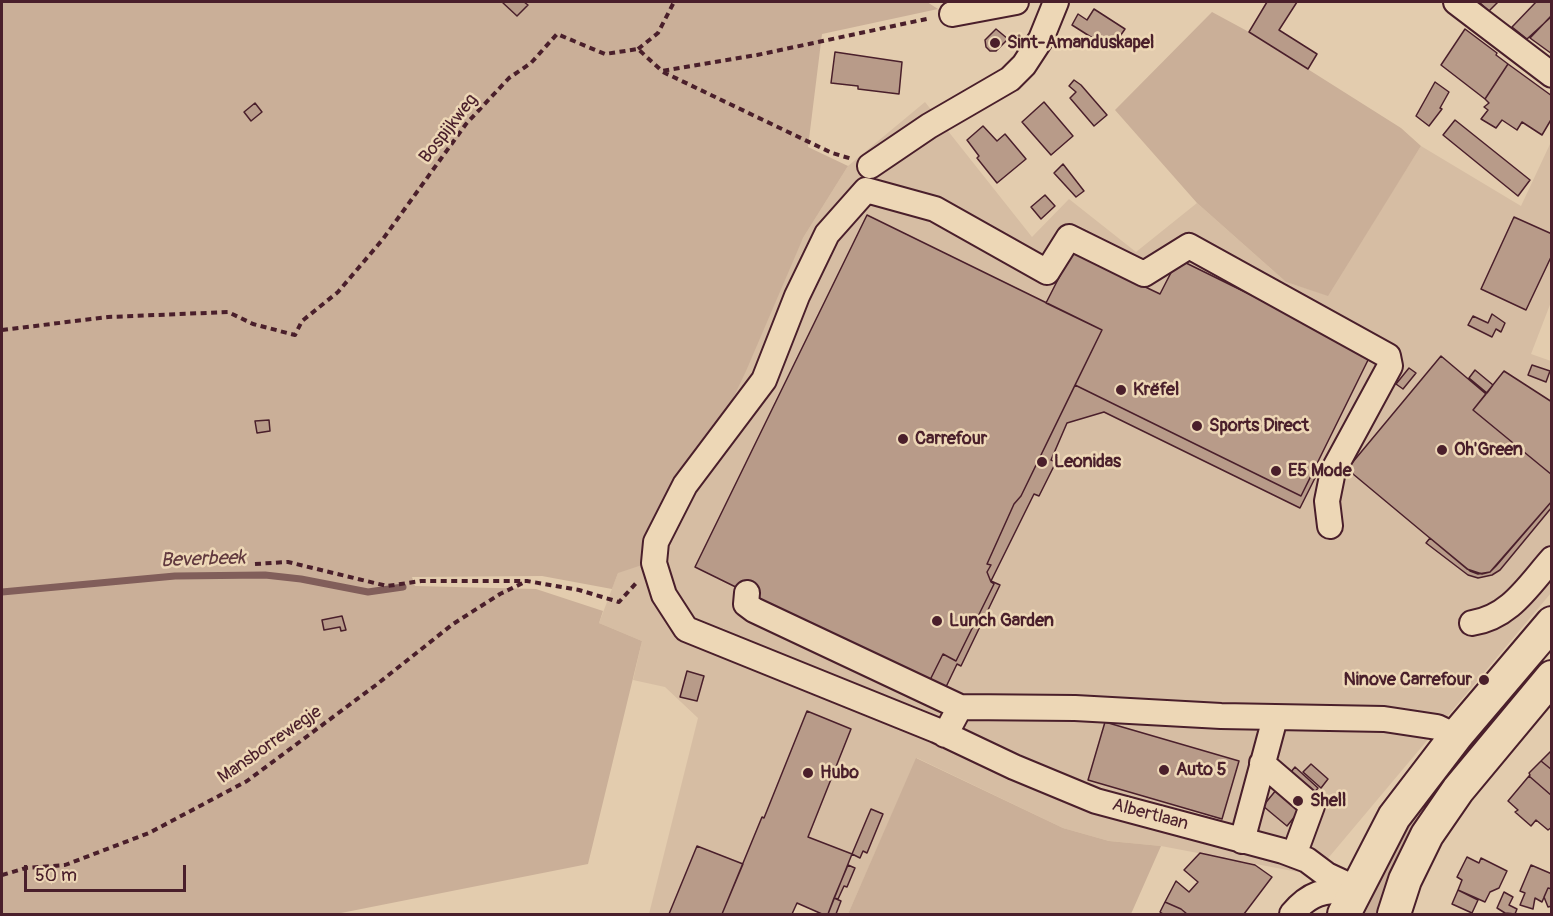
<!DOCTYPE html>
<meta charset="utf-8">
<style>
body{margin:0}
#map{position:relative;width:1553px;height:916px;overflow:hidden;background:#e3ccae;font-family:Pangolin,sans-serif}
canvas{display:block}
.frame{position:absolute;inset:0;border:3px solid #4a1f2b;pointer-events:none}
.scale{position:absolute;left:24px;top:865px;width:162px;height:27px;box-sizing:border-box;border:3px solid #4a1f2b;border-top:0;padding-left:8px;font-size:18px;line-height:21px;white-space:nowrap;color:#4a1f2b;-webkit-text-stroke:4px #edd7b6;paint-order:stroke}
</style>
<div id="map">
<canvas width="1553" height="916"></canvas>
<div class="frame"></div>
<div class="scale">50 m</div>
</div>
<script>
const g = document.querySelector('canvas').getContext('2d');
g.lineJoin = 'round';
function fill(path, color) { g.fillStyle = color; g.fill(path, 'evenodd'); }
function stroke(path, color, width, dash) { g.strokeStyle = color; g.lineWidth = width; g.lineCap = dash ? 'butt' : 'round'; g.setLineDash(dash || []); g.stroke(path); }
function drawText(font, color, halo, rows, align = 'center') {
  g.font = font + ' Pangolin,sans-serif'; g.lineWidth = 5; g.setLineDash([]); g.textBaseline = 'middle'; g.strokeStyle = halo; g.fillStyle = color; for (const [text, x, y, turn = 0] of rows) {
    g.save(); g.translate(x, y); g.rotate((+turn || 0) * Math.PI / 180); g.textAlign = isNaN(turn) ? turn : align; if (halo) g.strokeText(text, 0, 0); g.fillText(text, 0, 0); g.restore();
  }
}
fill(new Path2D(`
 M925,102L1032,237L1069,199L1136,252L1197,203L1286,282L1327,295L1421,146L1521,206L1551,142V302L1531,354L1551,361V593L1314,875L1161,846L1109,841L1063,828L917,758L848,914H822L797,903L792,914H649L698,718L665,687L633,680L642,641L599,623L618,573L803,238L848,166Z`), '#d6bda3');
fill(new Path2D(`
 M2,2H927L938,9L822,34L808,147L848,166L803,238L746,371L682,506L660,559L618,573L612,589L542,576L412,577L415,586L536,589L603,611L599,623L642,641L588,864L336,914H2Z
 M1212,12L1249,32L1401,128L1421,146L1328,296L1286,282L1197,203L1115,110Z
 M1482,724L1488,730L1386,914H1357L1408,813Z
 M916,758L1063,828L1109,841L1161,846L1131,914H848Z`), '#caaf98');
stroke(new Path2D(`
 M2,592L175,576L265,575L301,579L368,592L403,587`), '#815e5a', 7);
const building = new Path2D(`
 M502,2H524L528,5L517,16Z
 M1267,2H1297L1279,30L1317,54L1308,69L1249,32Z
 M1479,2H1498L1489,11Z
 M1536,2H1552V16L1527,39L1512,27Z
 M1094,9L1125,29L1116,42L1107,37L1102,44L1072,25L1078,14L1087,20Z
 M1551,16H1552V54L1530,38Z
 M996,29L1008,39L996,51H990L986,47L985,40Z
 M1465,29L1497,53L1496,55L1508,64L1485,99L1441,65Z
 M835,52L902,62L899,94L858,89V86L831,83Z
 M1508,64L1552,96V118L1542,135L1522,122L1517,130L1502,120L1496,128L1481,119L1488,110L1484,107L1489,103L1485,99Z
 M1074,80L1081,85L1107,115L1094,126L1070,98L1076,92L1069,86Z
 M1435,82L1449,92L1440,108L1442,109L1429,126L1416,116Z
 M1044,102L1073,136L1051,155L1022,122Z
 M255,103L262,112L251,121L244,112Z
 M1455,120L1530,180L1518,196L1443,135Z
 M983,126L997,141L1005,134L1026,159L997,183L977,158L979,156L967,140Z
 M1063,164L1084,191L1076,197L1054,173Z
 M1045,195L1055,206L1041,219L1031,207Z
 M867,215L1102,330L1021,496L1014,504L987,564L991,565L987,572L991,582L994,584L956,661L943,654L929,682L695,567Z
 M1514,217L1552,234V255L1526,310L1481,289Z
 M1072,252L1160,294L1178,259L1371,354L1301,496L1075,385L1102,330L1046,303Z
 M1492,314L1505,323L1501,332L1496,329L1492,337L1468,325L1473,316L1488,323Z
 M1441,356L1486,394L1473,410L1552,475V501L1496,566L1490,572L1482,574L1467,569L1347,469Z
 M1532,365L1550,371L1546,382L1528,375Z
 M1409,368L1416,373L1403,389L1396,384Z
 M1475,370L1493,385L1487,393L1469,378Z
 M1504,371L1552,402V475L1473,410Z
 M1075,385L1301,496L1311,476L1315,478L1300,508L1104,412L1067,423L1051,460L1056,462L1039,496L1034,494L991,581L1000,585L961,666L957,664L945,689L929,682L943,654L956,661L994,584L991,582L987,572L991,565L987,564L1014,504L1021,496Z
 M269,420L270,431L257,433L255,421Z
 M1552,501V507L1500,570L1492,575L1478,578L1468,575L1426,543L1430,538L1470,571L1478,574L1490,572Z
 M342,616L346,630L341,631L340,627L324,630L322,620Z
 M687,671L704,676L697,701L680,697Z
 M807,711L851,729L808,837L852,854L828,914H822L797,903L792,914H722L762,817L764,818Z
 M1105,722L1239,761L1222,819L1088,780Z
 M1552,750V770L1541,761Z
 M1541,761L1552,770V796L1529,776L1530,775L1529,773Z
 M1311,764L1328,779L1321,788L1303,772Z
 M1295,767L1318,788L1287,826L1263,806Z
 M1529,776L1552,796V827L1548,830L1536,820L1531,826L1515,812L1518,810L1508,801Z
 M871,809L883,814L867,853L863,851L860,858L852,854Z
 M697,846L743,864L722,914H669Z
 M1200,853L1255,865L1272,877L1244,914H1187L1181,909L1165,902L1176,881L1189,892L1198,882L1184,870Z
 M1467,857L1479,863L1481,858L1507,871L1499,888L1490,892L1485,902L1458,890L1462,880L1457,877Z
 M848,865L855,868L847,887L844,886L838,899L834,898Z
 M1531,865L1552,874V889L1548,888L1542,902L1535,898L1533,909L1520,905L1525,893L1520,891Z
 M1548,888L1552,889V906L1548,907L1544,897Z
 M1458,890L1478,900L1472,913L1452,904Z
 M1504,892L1513,897L1509,905L1517,909L1515,914L1505,913L1497,908Z
 M834,898L841,901L836,914H828Z
 M1165,902L1181,909L1187,914H1163L1160,912Z`);
fill(building, '#b89b89');
stroke(building, '#4a1f2b', 1.5);
const minor = new Path2D(`
 M1456,2L1552,75
 M952,14L1016,2
 M870,166L929,126L1010,79L1024,65L1041,39L1056,2
 M1330,526L1327,501L1333,471L1390,366L1388,356L1189,246L1144,274L1069,237L1047,272L935,209L866,190L827,234L797,296L764,380L685,485L656,542L654,563L664,595L686,629L936,730L1014,767L1096,801L1283,851L1307,860L1327,875L1357,889
 M747,593L746,604L754,610L960,707
 M1472,623C1510,617 1528,586 1552,559
 M945,735L960,707L1075,708L1221,716L1384,719L1437,727L1456,736
 M1262,763L1312,806L1294,855
 M1242,841L1275,718
 M1292,914C1311,891 1325,891 1354,889`);
const major = new Path2D(`
 M1344,914L1394,817L1456,736L1552,623
 M1394,914L1405,880L1427,835L1458,790L1552,677`);
stroke(minor, '#4a1f2b', 28);
stroke(major, '#4a1f2b', 36);
stroke(new Path2D(`
 M638,49L658,33L674,2
 M663,72L832,153L852,159
 M2,330L108,317L228,312L253,324L295,335L302,321L338,292L383,239L466,124L509,78L531,63L557,34L605,54L638,49L662,71L757,55L931,18
 M255,564L288,562L387,586L421,581H527L579,590L619,602L638,581
 M2,875L26,868L65,865L149,833L247,781L376,685L453,624L500,594L527,581`), '#4a1f2b', 4, [6, 4.5]);
stroke(minor, '#edd7b6', 24);
stroke(major, '#edd7b6', 32);
for (const [x, y, r, color] of [
 [995,43,6,"#4a1f2b"],
 [1121,390,6,"#4a1f2b"],
 [1197,426,6,"#4a1f2b"],
 [903,439,6,"#4a1f2b"],
 [1442,450,6,"#4a1f2b"],
 [1042,462,6,"#4a1f2b"],
 [1276,471,6,"#4a1f2b"],
 [937,621,6,"#4a1f2b"],
 [1484,680,6,"#4a1f2b"],
 [1164,770,6,"#4a1f2b"],
 [808,773,6,"#4a1f2b"],
 [1298,801,6,"#4a1f2b"]
]) { const dot = new Path2D(); dot.arc(x, y, r, 0, 2 * Math.PI); g.fillStyle = color; g.fill(dot); stroke(dot, '#edd7b6', 2); }
drawText('bold 18px', '#4a1f2b', '#edd7b6', [
 ["Sint-Amanduskapel",1007,43],
 ["Krëfel",1133,390],
 ["Sports Direct",1209,426],
 ["Carrefour",915,439],
 ["Oh'Green",1454,450],
 ["Leonidas",1054,462],
 ["E5 Mode",1288,471],
 ["Lunch Garden",949,621],
 ["Ninove Carrefour",1472,680,"right"],
 ["Auto 5",1176,770],
 ["Hubo",820,773],
 ["Shell",1310,801]
], 'left');
drawText('18px', '#4a1f2b', '#edd7b6', [
 ["Bospijkweg",449,129,-52],
 ["Mansborrewegje",270,745,-35],
 ["Albertlaan",1150,815,15]
]);
drawText('italic 20px', '#61393e', '#edd7b6', [
 ["Beverbeek",203,560,-2]
]);
</script>
